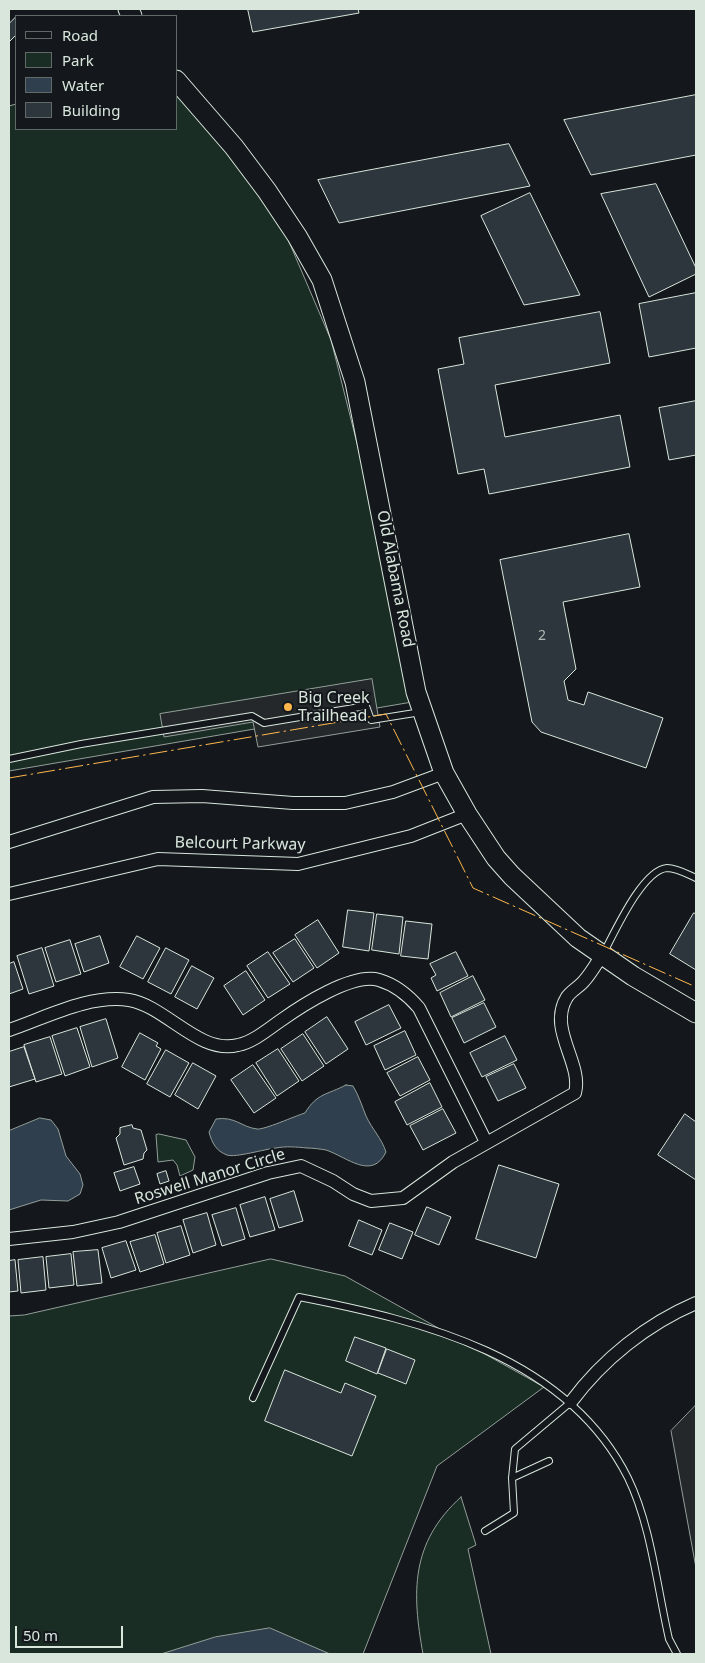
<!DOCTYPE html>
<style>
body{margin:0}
#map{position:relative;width:705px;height:1663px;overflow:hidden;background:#14181c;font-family:"Noto Sans",sans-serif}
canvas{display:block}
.frame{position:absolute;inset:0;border:10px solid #d8e6dc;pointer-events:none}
.legend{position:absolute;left:15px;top:15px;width:162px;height:115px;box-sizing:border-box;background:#14181c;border:1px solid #626a69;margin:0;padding:6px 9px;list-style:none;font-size:15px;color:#d8e6dc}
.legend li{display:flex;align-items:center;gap:10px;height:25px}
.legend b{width:25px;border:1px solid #626a69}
.scale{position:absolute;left:15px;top:1626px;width:108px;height:22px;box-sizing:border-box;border:2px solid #d8e6dc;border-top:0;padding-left:6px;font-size:15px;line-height:18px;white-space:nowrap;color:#d8e6dc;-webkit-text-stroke:4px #14181c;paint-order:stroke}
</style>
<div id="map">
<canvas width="705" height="1663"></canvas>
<div class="frame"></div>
<ul class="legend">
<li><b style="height:6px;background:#14181c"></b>Road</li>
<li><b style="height:14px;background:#1a2d24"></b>Park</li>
<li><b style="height:14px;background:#2f3f4d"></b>Water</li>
<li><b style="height:14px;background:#2c363c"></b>Building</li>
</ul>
<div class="scale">50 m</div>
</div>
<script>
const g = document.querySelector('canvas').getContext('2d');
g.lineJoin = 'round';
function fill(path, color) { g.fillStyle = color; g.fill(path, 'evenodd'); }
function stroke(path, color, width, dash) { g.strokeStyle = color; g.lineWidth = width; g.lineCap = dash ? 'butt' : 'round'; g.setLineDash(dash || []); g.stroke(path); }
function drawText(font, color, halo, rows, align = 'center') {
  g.font = font + ' "Noto Sans",sans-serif'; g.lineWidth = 4; g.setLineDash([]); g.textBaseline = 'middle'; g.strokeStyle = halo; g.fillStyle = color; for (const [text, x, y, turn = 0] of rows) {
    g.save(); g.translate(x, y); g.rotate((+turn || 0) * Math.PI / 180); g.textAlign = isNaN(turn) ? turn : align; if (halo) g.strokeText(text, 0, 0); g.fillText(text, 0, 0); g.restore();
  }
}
const green = new Path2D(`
 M176,90L278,216L331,340L372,503L412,702L9,771V106L16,104V129H176Z
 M159,1134L186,1140L195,1157L193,1170L180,1176L177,1165L173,1160L158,1162L156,1135Z
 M271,1259L345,1276L544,1387L437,1466L363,1654H9V1316L24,1315Z
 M461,1497L476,1545L468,1549L491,1654H423C412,1593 410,1543 461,1497Z`);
fill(green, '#1a2d24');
stroke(green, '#939e99', 1);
const parking = new Path2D(`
 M372,679L380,727L258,747L253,722L164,737L160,714Z
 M696,1405V1568L671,1431Z`);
fill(parking, '#24282b');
stroke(parking, '#939e99', 1);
const water = new Path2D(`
 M346,1085L353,1086C359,1096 362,1106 366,1116C372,1129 382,1139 386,1152C372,1181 347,1157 326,1150C320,1149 313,1148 307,1148C297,1147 286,1146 276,1148C265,1149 235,1158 227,1155C216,1151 212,1143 209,1132L216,1119C235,1116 241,1127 257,1129C264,1130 295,1116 305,1113C317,1093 327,1095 346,1085Z
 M40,1118L51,1120L58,1129L66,1156L80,1174L83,1185L80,1194L68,1201L41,1200L9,1210V1131Z
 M270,1628L330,1654H161L215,1637Z`);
fill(water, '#2f3f4d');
stroke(water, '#939e99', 1);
const building = new Path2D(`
 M248,9H358L359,13L253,32Z
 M16,17V35L9,42V24Z
 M696,95V155L591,175L564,120Z
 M509,144L530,186L339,223L318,180Z
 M656,184L696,268V274L649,297L601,194Z
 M530,193L580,295L524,305L481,216Z
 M696,293V348L649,357L639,304Z
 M600,312L610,363L495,385L505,437L620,415L630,467L489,494L484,469L458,474L438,369L464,364L459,338Z
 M696,401V455L669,460L659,408Z
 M629,534L640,587L563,602L576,669L564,681L568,700L584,705L588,692L663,718L646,768L541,732L532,722L500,560Z
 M348,910L374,913L369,951L343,947Z
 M694,913L696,914V970L670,954Z
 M377,914L403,917L399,954L372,950Z
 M318,920L339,953L317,968L295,935Z
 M406,921L432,924L428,959L401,956Z
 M100,936L109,963L84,972L75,944Z
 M137,936L160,948L143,979L120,967Z
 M295,939L314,968L293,982L273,953Z
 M70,940L81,974L56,982L45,948Z
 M42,948L54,986L29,994L17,956Z
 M166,948L189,960L171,994L148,982Z
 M268,952L290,984L268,998L247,966Z
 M456,952L468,976L437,991L431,978L436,975L430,964Z
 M14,962L23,989L9,994V964Z
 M192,966L214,978L197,1009L175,997Z
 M246,971L265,1000L243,1015L224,986Z
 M473,976L485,1000L451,1017L440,993Z
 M484,1003L496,1027L464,1043L452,1018Z
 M389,1005L401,1028L366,1045L355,1022Z
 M327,1017L348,1049L326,1064L305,1032Z
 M106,1019L118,1058L92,1067L80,1027Z
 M77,1028L90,1067L65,1076L52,1036Z
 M405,1031L416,1055L385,1070L374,1046Z
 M140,1033L158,1043L156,1046L161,1049L145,1080L122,1067Z
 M303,1034L324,1066L302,1081L281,1049Z
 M505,1036L517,1060L482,1077L470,1053Z
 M50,1037L62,1074L36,1082L24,1045Z
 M24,1047L35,1079L9,1087V1052Z
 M278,1049L299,1081L277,1096L256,1063Z
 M166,1050L189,1063L170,1097L147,1084Z
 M418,1057L430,1080L400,1096L387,1073Z
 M193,1063L216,1076L198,1109L175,1095Z
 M514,1064L526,1088L498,1101L486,1077Z
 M253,1065L276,1098L254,1113L231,1080Z
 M430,1083L442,1107L407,1125L395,1102Z
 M443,1109L456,1133L423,1150L410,1126Z
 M685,1114L696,1122V1180L658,1155Z
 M132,1125L133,1128L141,1130L147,1150L144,1153L143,1159L124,1165L116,1138L120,1134V1128Z
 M499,1165L559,1184L536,1258L476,1239Z
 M134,1167L140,1184L120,1191L114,1173Z
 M166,1171L169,1181L160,1184L157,1174Z
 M294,1191L303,1221L279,1228L270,1199Z
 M265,1197L275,1230L250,1237L240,1205Z
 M427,1207L451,1217L439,1245L415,1235Z
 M236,1208L245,1239L222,1246L212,1215Z
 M207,1213L216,1245L193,1253L183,1220Z
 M359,1220L382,1230L372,1255L349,1246Z
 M390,1223L413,1232L402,1259L379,1250Z
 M181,1226L190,1255L166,1263L157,1233Z
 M155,1235L164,1264L140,1272L130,1242Z
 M126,1241L136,1270L111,1278L102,1248Z
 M98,1250L102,1283L77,1286L73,1252Z
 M71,1254L74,1285L49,1288L46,1257Z
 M43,1257L46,1290L21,1293L18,1260Z
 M15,1260L18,1291L9,1292V1261Z
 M355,1337L386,1348L377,1374L346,1361Z
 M387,1349L415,1360L406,1384L378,1373Z
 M285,1370L341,1393L345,1383L376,1396L352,1456L265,1421Z`);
fill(building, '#2c363c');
stroke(building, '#d8e6dc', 1);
const lane = new Path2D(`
 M9,759L81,744L252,716L264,723L366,706L371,720L421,712
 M603,954C614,934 642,870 667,868C677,868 687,874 696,878
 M253,1398L299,1297C422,1321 567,1356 628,1478C651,1525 657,1587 669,1639L677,1654
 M512,1478L549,1461
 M485,1531L514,1513L512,1478L515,1449L571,1402`);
const street = new Path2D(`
 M9,842L153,797L202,796L293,803H345L393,792L444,773
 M9,894L158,859L298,864L411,836L467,814
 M9,1030C45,1018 89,994 129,1000C166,1006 199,1055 238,1045C253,1042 267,1030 280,1021C301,1006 353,972 379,980C396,985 408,995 419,1008L486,1142
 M9,1239L73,1232L119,1222L268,1173L301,1166L333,1181L353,1194L371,1201L403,1198L453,1162L575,1093C583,1063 547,1029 567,997C571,991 579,987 584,981C591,973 596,964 602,955
 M571,1402C603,1359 647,1324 696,1303`);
const secondary = new Path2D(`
 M128,9L132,16
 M176,80L234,147L267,191L297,236L322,280L355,382L416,692L444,773L467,814L496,858L512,876L578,938L633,976L696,1013`);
stroke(lane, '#d8e6dc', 8);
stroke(street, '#d8e6dc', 14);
stroke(secondary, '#d8e6dc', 21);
stroke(lane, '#14181c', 6);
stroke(street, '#14181c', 12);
stroke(secondary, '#14181c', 19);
stroke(new Path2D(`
 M9,778L386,714L473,888L696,987`), '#ffb74d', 1, [18, 4, 2.5, 4]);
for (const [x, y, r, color] of [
 [288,707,5,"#ffb74d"]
]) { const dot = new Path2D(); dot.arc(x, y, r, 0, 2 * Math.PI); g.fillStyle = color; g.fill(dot); stroke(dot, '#14181c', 2); }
drawText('14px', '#adbab4', null, [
 ["2",542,636]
]);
drawText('16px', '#d8e6dc', '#14181c', [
 ["Old Alabama Road",395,579,79],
 ["Belcourt Parkway",240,844,1],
 ["Roswell Manor Circle",210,1177,-17]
]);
drawText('16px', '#d8e6dc', '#14181c', [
 ["Big Creek",298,698],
 ["Trailhead",298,716]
], 'left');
</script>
